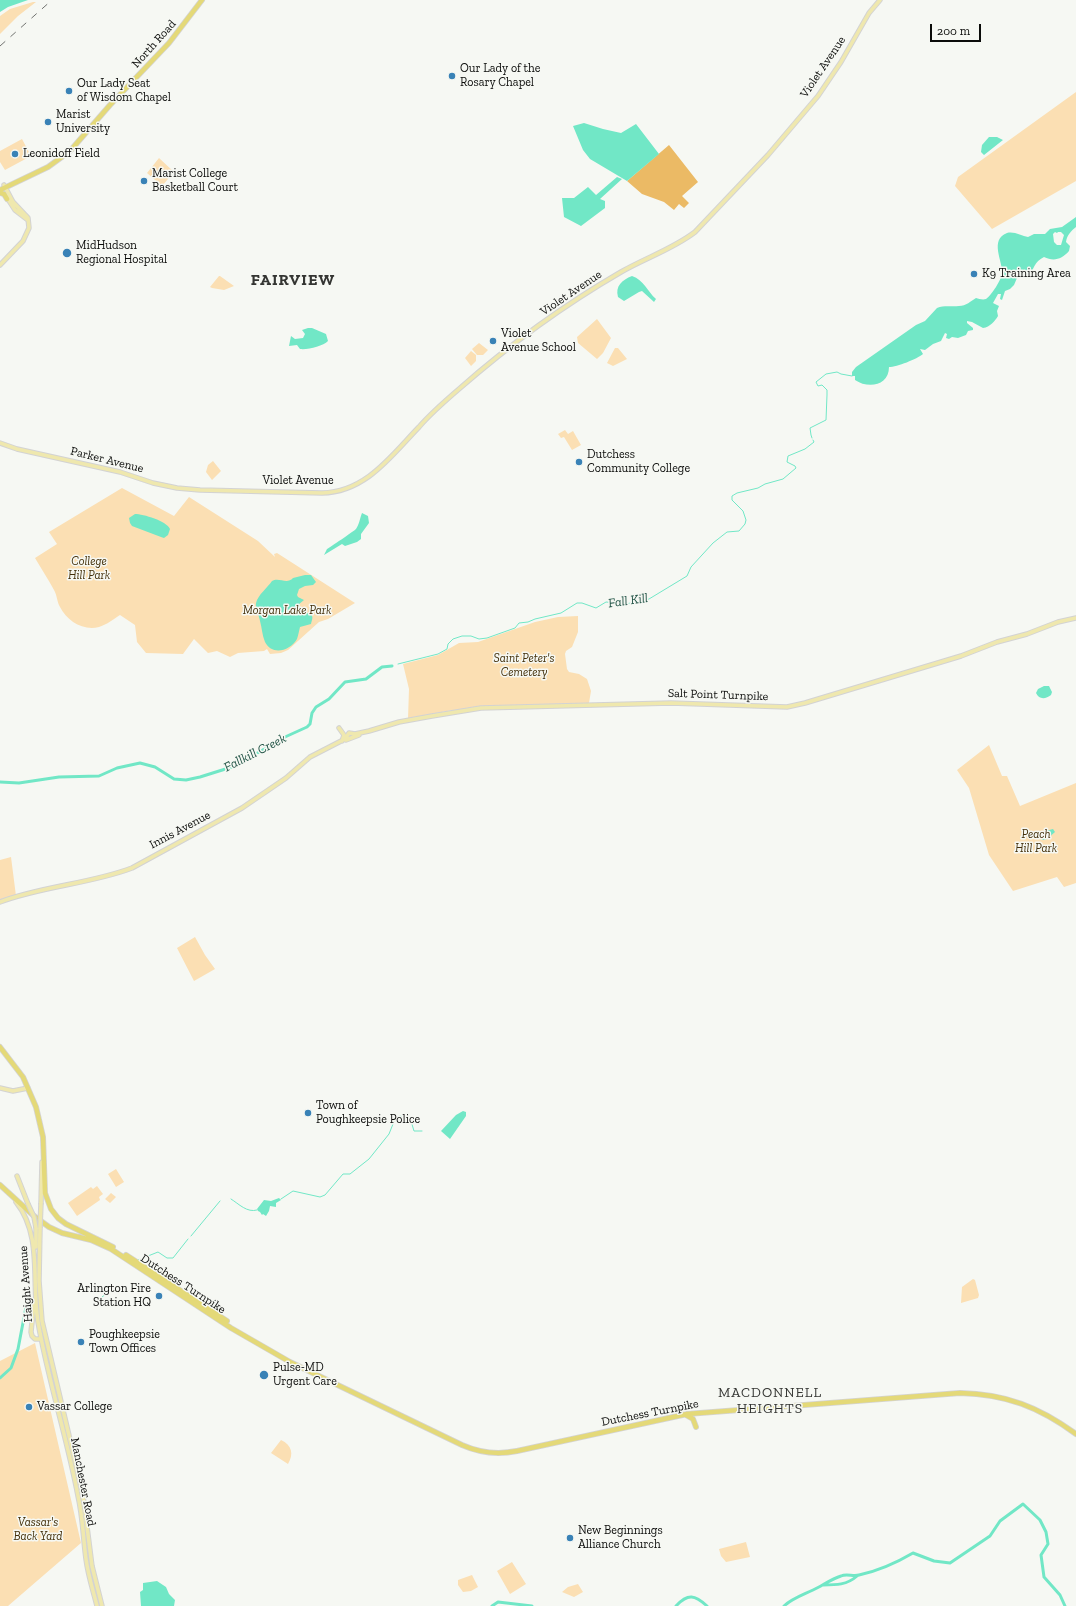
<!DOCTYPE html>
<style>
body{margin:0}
#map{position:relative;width:1076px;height:1606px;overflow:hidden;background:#f6f8f3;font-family:"Zilla Slab",serif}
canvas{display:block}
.scale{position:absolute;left:930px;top:24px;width:51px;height:18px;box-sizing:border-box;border:2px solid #0b0c0a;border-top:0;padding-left:5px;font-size:12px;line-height:14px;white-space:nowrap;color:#0b0c0a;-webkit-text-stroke:3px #f6f8f3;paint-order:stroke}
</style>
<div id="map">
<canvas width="1076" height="1606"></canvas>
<div class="scale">200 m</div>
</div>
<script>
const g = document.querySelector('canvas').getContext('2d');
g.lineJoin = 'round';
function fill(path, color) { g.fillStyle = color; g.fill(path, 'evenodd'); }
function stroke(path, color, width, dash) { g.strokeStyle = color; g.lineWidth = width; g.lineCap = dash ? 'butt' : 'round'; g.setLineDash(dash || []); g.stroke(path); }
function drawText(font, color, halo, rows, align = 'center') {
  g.font = font + ' "Zilla Slab",serif'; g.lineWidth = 3; g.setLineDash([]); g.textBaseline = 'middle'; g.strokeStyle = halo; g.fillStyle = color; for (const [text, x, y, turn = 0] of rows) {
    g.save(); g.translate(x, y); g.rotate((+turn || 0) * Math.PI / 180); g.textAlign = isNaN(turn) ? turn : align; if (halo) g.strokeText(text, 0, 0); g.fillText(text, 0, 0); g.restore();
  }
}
fill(new Path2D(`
 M33,2H36L18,16L0,34V16L10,9Z
 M1076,92V181L992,229L955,186L958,177Z
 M22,139L31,156L5,170L0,162V151Z
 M159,158L174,172L162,186L147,173Z
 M219,276H220L234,286L224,290L212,288L210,287Z
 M597,319L611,338L603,353L597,359L578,343L577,337Z
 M479,343L488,350L483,355H477L472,349Z
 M615,348H618L627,359L613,366L607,363Z
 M471,351L476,355V361L471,366L465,358Z
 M565,430L568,434L573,431L581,445L572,450L564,437L561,438L558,434Z
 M213,461L221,471L212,480L206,472L208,465Z
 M122,488L174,516L189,497L258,541L275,557L274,554L277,553L355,603L328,619L319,622L288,650L281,653L270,654L267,649L264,651L238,653L230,657L217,651L208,653L194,639L183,654L146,653L137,642L135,625L120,615C114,619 106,625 99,627C83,631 67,621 60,607C57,602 57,595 54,590C48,579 41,568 35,558L57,544L49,532Z
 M578,616V632L572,647L566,651L565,654L567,669L569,672L579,674L587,679L591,691L589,703L488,706L447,711L408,719L409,689L403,664L438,655L459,643L478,642L535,622L558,617Z
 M989,745L1002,776H1007L1020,806L1076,783V883L1064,887L1057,877L1013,891L989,855L969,788L957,770Z
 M11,857L16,896L0,902V860Z
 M195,937L205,955L215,969L194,981L177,948Z
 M116,1169L124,1182L116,1187L108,1174Z
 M97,1186L103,1194L99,1197L100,1200L77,1216L68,1203L91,1187L93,1189Z
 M111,1193L116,1197L110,1203L105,1199Z
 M973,1279L975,1280L979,1295L978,1298L961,1303L962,1287Z
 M35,1343L81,1543L8,1606H0V1361Z
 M281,1440C292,1445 294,1454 288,1464L271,1453Z
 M746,1542L750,1557L726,1562L721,1556L719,1549Z
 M512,1562L526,1584L510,1594L497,1571Z
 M472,1575L478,1587L471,1591L463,1592L458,1585V1580Z
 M578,1584L583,1592L574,1597L562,1592L568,1587Z`), '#fbdfb3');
fill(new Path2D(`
 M669,145L698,182L682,196L689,203L684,208L679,204L674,210L664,202L642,194L627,181Z`), '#ebba65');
fill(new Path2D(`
 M0,0H28L8,7L0,12Z
 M584,123L603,129L621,133L636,124L659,154L627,181L590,159L583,150L573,126Z
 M989,137H997L1003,140L984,155L981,152L982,145Z
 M617,177L622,179L600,199L605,201V208L581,226L564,217L562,198H574L588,187L596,195Z
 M1076,217V227C1071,231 1067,235 1066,242L1070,246L1069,251C1062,259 1054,262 1044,257C1034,262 1034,268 1029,278L1022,276L1017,278L1014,285L1010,289L1005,291L1002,300L1000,299L1001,294H998L993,303L999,306L997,311L998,316C995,321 990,327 983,328L972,322L967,321V323L973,328V330L968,331L966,335L958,338L952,337L949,339L946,338L947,334L945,333L941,341L933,344L925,350L920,349L923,354C917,359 897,367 889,367C889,386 868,389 855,380V376H852V372L856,367L916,325L925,321L937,308C944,305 952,307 959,306C966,306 971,301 976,298C979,299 983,300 986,299C991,296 1002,279 1002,273C1003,261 989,240 1007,233C1014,231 1022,236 1028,237L1034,234H1045L1050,229L1062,227ZM1055,232L1057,233L1058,232H1061L1064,235L1061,245H1057L1054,242L1053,234Z
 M632,276C644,280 647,291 656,299L654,302L642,291L639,292L624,301L618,297C615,286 622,280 632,276Z
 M308,328H312L326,334L328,341C323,346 308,350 300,349L297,345L289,346L291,336L295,339L303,338L305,334L302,330Z
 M362,513L368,516L369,523L361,534V539L357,542L345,546L342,544L324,555L327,549C329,548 354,531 356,529C359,525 360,518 362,513Z
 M135,514C143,514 167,521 170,529L168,535L164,538L161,537L132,526L130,523L129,518Z
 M305,575H311L316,582L313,585L305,586L299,589L297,595L298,597L304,600L298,605L297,609L300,614L310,613C314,617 312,619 311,624L300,627C299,631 298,636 297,639C290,651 272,656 265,642C262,635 262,628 260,621C259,615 255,609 256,603C258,595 267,588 272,581C279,577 287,585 293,578Z
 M1044,686H1049L1052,692L1051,695C1046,699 1039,700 1036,693L1038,689Z
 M1053,829L1055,832L1047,839L1043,840L1042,839C1042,832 1048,830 1053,829Z
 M463,1111L466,1112V1116L450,1139L441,1131L456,1115Z
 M279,1198L281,1200L276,1203V1207L270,1206L269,1211L266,1216L263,1214L262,1215L260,1212L258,1211L257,1209L264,1200L271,1201Z
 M157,1581L166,1587L169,1594L175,1600L174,1606H141L140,1592L143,1590V1583Z`), '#71e7c6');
stroke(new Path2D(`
 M812,438L811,435L810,428L826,420L827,395V390L822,385L818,386L816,382L826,374L837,372L841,374L852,376
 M398,664L438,654L447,649L448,644L453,639L462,636H471L479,639L487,638L515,628L519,623L528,622L535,619L561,613L577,603H582L596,608L606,602L626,604L649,599L687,576L691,567L713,543L727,532L739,531L745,524L746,520L743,511L732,500V496L737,493L758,488L765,484L783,479L796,468L795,466L787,462L788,456L805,449L814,442L813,440
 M407,1118L411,1121L414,1131H422
 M231,1199C239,1204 247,1213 257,1210
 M281,1199L293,1191L320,1197L325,1195L343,1174H350L369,1159L389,1134L395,1119L400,1116L402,1117
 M191,1236L220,1201
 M138,1260L158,1252L167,1258H173L188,1239
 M102,1297L111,1290`), '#71e7c6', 1);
stroke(new Path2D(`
 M0,782L19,783L59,777L99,776L117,768L140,763L155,767L174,779L186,780L200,777L235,766L285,737L307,727L310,724L312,713L316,707L329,699L345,682L366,679L382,667L392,666
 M0,1378L11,1368L18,1349L26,1307
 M823,1585C836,1585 847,1585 857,1576
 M492,1606L498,1602L532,1606
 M676,1606C688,1593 695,1595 707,1606
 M784,1606C793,1598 803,1595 813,1590C822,1586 831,1579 841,1576C847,1573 853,1577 859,1575C878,1571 896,1563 913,1553L934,1561L950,1563L990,1536L1000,1521L1023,1504L1040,1520L1046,1532L1048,1544L1041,1555L1044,1577L1060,1595L1065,1606`), '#71e7c6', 3);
const major = new Path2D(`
 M6,196L15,210L28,220
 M0,265L23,241L29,228L28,218L13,202L4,185
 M0,443L17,449L120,472L153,483L177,488L200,490L322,493C366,492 391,456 419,427C431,413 445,401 459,389C508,346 564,305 621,272C645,258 673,249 695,232L768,155L818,96L841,62L869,13L880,0
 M339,728L344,735L342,741
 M346,740L359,735
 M0,902C42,886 90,884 132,868L242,808L286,778L310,757L345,739L349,733L355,734L369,731L399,722L432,716L481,708L671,703L787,707L805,703L961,656L997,642L1027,634L1058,622L1076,618
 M0,1088L13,1091L28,1088
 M17,1176L28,1204
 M16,1202C43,1236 31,1282 38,1322C48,1380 67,1437 78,1496C83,1517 83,1538 86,1559C88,1575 93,1590 97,1606
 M41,1203L42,1162
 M40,1228L39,1281L42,1321L83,1495L92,1566L102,1606
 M36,1247V1228
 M34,1303L31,1332L32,1336L35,1339H41`);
const highway = new Path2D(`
 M0,190L48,167L70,151L110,105L169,43L202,0
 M0,193L4,194L7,199
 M0,1047L23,1077L36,1107L43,1137L45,1193L51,1209L58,1218L66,1224L113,1247
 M0,1185L34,1216L49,1227L62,1233L91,1240L111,1249L231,1328L290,1362L462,1445C480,1453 497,1455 517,1451L687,1414L960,1393C1006,1394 1039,1407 1076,1434
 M126,1255L227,1321
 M686,1415L693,1419L696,1427`);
stroke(major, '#d3d3d3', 5.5);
stroke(highway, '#d3d3d3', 6);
stroke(major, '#efe8ae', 3.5);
stroke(highway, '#e4d978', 4.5);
stroke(new Path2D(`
 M0,46L52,0`), '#717370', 1, [7, 7]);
const majorBridge = new Path2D(`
 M28,1204L34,1217L36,1228
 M40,1228L41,1203`);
stroke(majorBridge, '#d3d3d3', 5.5, []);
stroke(majorBridge, '#efe8ae', 3.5);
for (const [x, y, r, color] of [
 [452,76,4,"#3982b6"],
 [69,91,4,"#3982b6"],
 [48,122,4,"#3982b6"],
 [15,154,4,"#3982b6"],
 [144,181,4,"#3982b6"],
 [67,253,5,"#3982b6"],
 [974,274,4,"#3982b6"],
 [493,341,4,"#3982b6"],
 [579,462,4,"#3982b6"],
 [308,1113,4,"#3982b6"],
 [159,1296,4,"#3982b6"],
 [81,1342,4,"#3982b6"],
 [264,1375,5,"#3982b6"],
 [29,1407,4,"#3982b6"],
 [570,1538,4,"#3982b6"]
]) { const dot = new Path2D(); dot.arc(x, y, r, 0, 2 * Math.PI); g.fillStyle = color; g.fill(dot); stroke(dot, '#f6f8f3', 1.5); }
drawText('12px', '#0b0c0a', '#f6f8f3', [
 ["North Road",154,44,-48],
 ["Violet Avenue",823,67,-56],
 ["Violet Avenue",571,293,-34],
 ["Parker Avenue",107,460,14],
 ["Violet Avenue",298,481],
 ["Salt Point Turnpike",718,695,2],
 ["Innis Avenue",180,830,-28],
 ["Haight Avenue",26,1284,-94],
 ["Dutchess Turnpike",183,1284,33],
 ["Dutchess Turnpike",650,1413,-11],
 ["Manchester Road",83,1482,79]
]);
drawText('12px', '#0b0c0a', '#f6f8f3', [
 ["Our Lady of the",460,69],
 ["Rosary Chapel",460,83],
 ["Our Lady Seat",77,84],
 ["of Wisdom Chapel",77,98],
 ["Marist",56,115],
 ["University",56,129],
 ["Leonidoff Field",23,154],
 ["Marist College",152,174],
 ["Basketball Court",152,188],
 ["MidHudson",76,246],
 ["Regional Hospital",76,260],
 ["K9 Training Area",982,274],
 ["Violet",501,334],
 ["Avenue School",501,348],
 ["Dutchess",587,455],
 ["Community College",587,469],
 ["Town of",316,1106],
 ["Poughkeepsie Police",316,1120],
 ["Arlington Fire",151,1289,"right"],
 ["Station HQ",151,1303,"right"],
 ["Poughkeepsie",89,1335],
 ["Town Offices",89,1349],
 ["Pulse-MD",273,1368],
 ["Urgent Care",273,1382],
 ["Vassar College",37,1407],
 ["New Beginnings",578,1531],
 ["Alliance Church",578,1545]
], 'left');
drawText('italic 12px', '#422e08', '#f6f8f3', [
 ["College",89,562],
 ["Hill Park",89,576],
 ["Morgan Lake Park",287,611],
 ["Saint Peter's",524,659],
 ["Cemetery",524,673],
 ["Peach",1036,835],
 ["Hill Park",1036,849],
 ["Vassar's",38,1523],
 ["Back Yard",38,1537]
]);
drawText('italic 13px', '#215345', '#f6f8f3', [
 ["Fall Kill",628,601,-8],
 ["Fallkill Creek",255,753,-27]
]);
g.letterSpacing = '1px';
drawText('14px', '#343532', '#f6f8f3', [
 ["MACDONNELL",770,1393],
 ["HEIGHTS",770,1409]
]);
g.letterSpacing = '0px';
g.letterSpacing = '1px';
drawText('bold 16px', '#343532', '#f6f8f3', [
 ["FAIRVIEW",293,280]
]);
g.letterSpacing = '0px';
</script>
